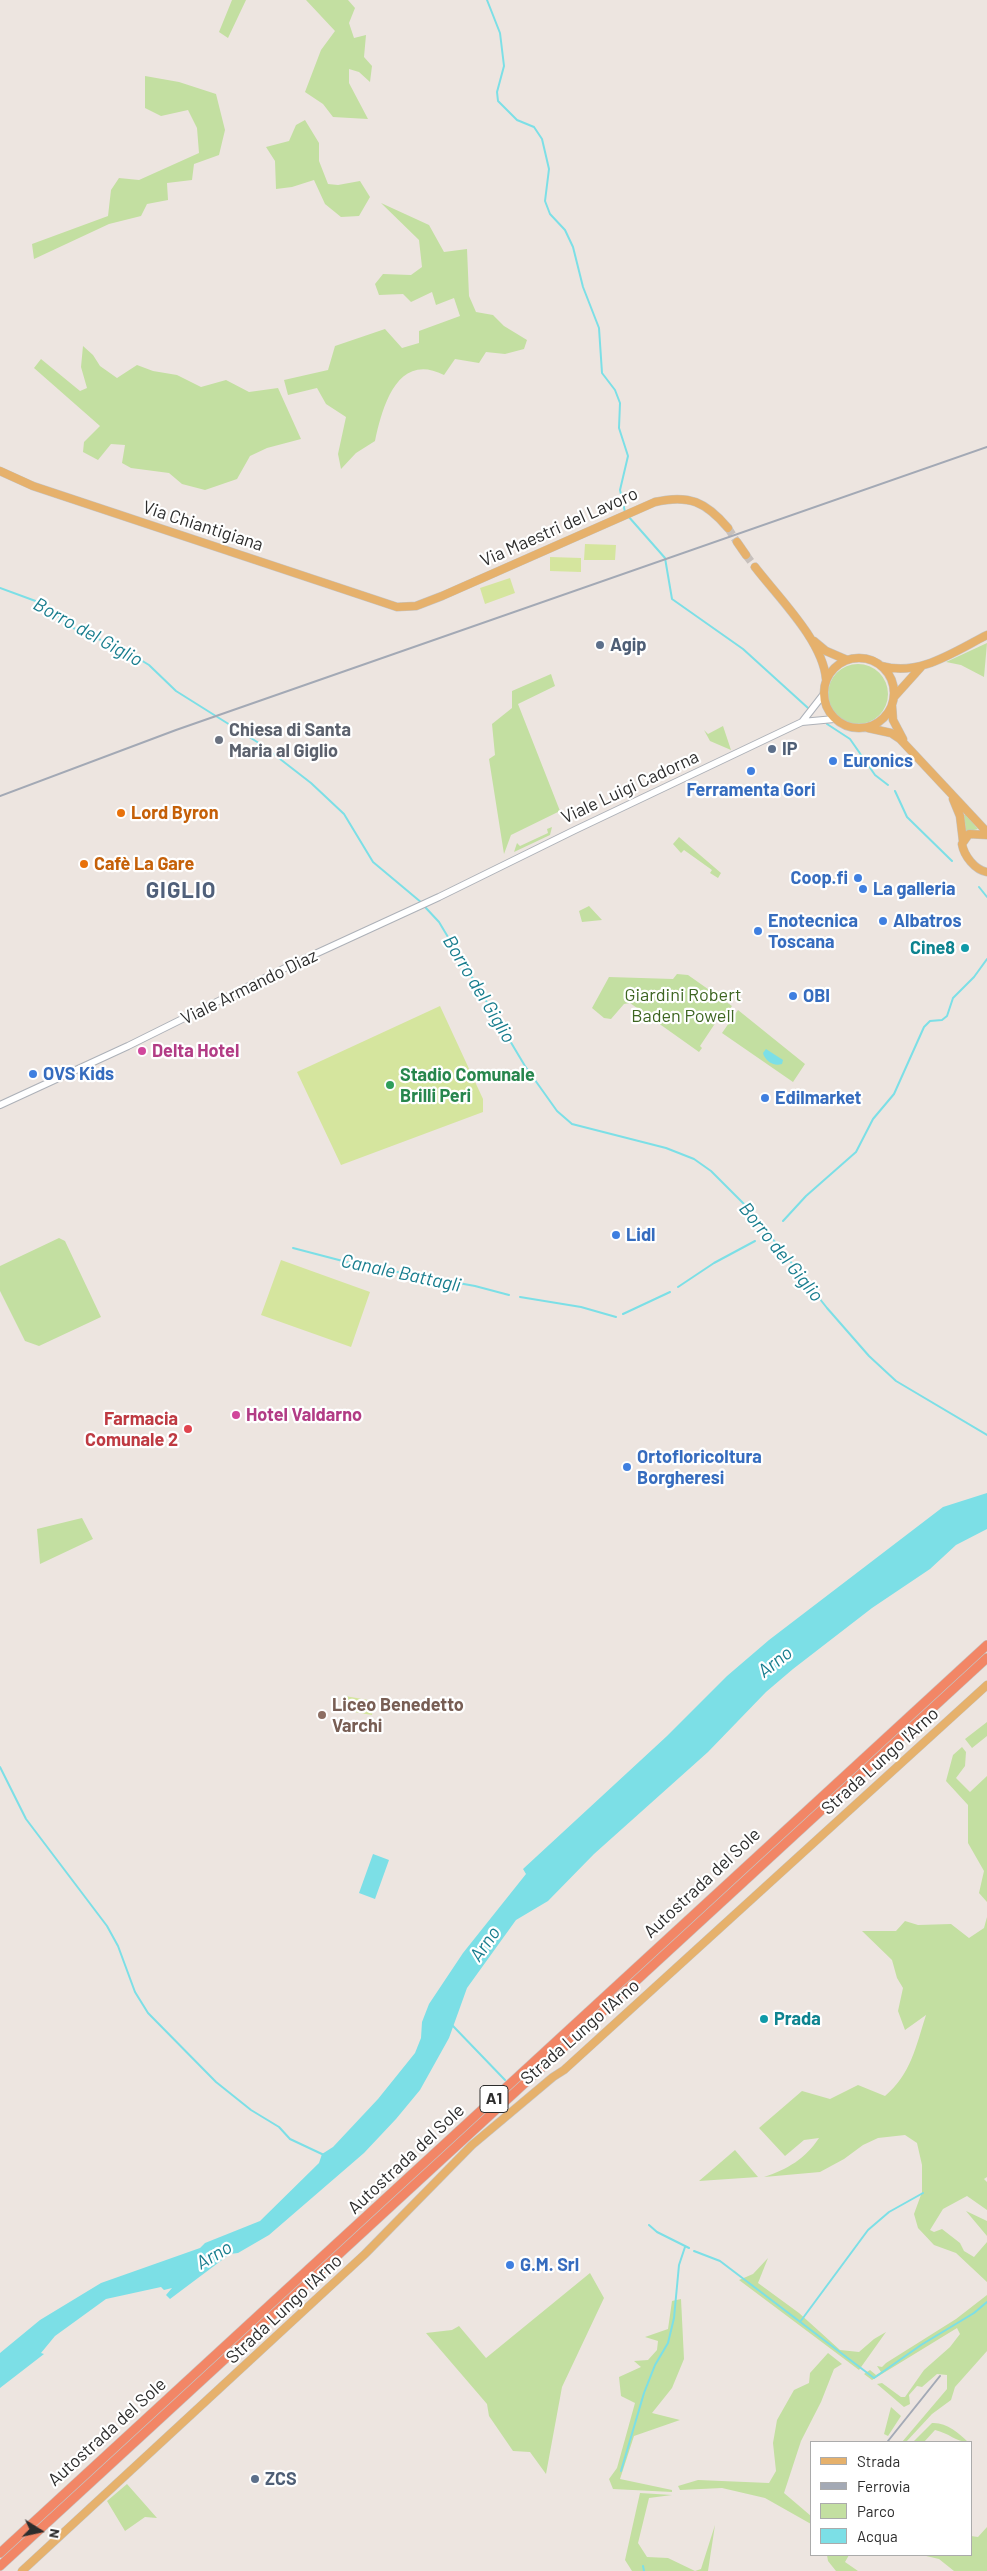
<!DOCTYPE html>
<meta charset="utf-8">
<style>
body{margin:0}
#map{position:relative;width:987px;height:2571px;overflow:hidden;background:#ede5e0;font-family:Barlow,sans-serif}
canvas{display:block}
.legend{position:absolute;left:810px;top:2441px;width:162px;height:115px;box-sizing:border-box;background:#fff;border:1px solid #ababab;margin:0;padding:6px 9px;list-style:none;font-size:15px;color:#2d2d2d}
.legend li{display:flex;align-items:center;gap:10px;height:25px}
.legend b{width:25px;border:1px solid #ababab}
.north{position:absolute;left:15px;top:2506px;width:50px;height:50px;-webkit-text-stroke:4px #fff;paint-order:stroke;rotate:100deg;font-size:14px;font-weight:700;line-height:20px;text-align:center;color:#2d2d2d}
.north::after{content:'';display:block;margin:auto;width:18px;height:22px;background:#2d2d2d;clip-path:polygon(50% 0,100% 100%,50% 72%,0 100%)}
</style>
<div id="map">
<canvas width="987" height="2571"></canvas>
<ul class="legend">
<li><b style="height:6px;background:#e6b16c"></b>Strada</li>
<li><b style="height:6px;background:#a3a9b5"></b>Ferrovia</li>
<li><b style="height:14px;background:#c3dfa1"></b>Parco</li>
<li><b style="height:14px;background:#7cdfe6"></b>Acqua</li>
</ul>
<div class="north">N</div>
</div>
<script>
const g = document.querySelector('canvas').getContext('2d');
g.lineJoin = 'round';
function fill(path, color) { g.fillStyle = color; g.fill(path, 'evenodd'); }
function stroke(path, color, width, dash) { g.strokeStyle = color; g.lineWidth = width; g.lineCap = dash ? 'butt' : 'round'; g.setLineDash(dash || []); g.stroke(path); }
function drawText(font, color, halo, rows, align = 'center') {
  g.font = font + ' Barlow,sans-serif'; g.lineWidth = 4.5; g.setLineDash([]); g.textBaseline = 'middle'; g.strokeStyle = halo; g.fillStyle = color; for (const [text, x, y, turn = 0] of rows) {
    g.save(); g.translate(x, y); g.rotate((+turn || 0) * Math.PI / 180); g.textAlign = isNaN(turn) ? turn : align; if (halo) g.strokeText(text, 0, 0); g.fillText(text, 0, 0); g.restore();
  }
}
fill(new Path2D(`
 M232,0H246L228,38L219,32Z
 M306,0H348L355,8L349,23L354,38L366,35L364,57L372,66L370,82L359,72L349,69V83L368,119L333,117L323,104L305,92L321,50L335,31Z
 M145,76L179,82L216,94L225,130L219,155L194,164L192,180L167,183L168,200L147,204L141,216L109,224L34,259L32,244L108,216L111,190L119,178L139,180L199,153L197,128L188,110L161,116L145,108Z
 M305,120L319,143V161L328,184L338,185L360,181L370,197L359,216L341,217L325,204L314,180L292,187L276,189L275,161L266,147L289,141L296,125Z
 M381,203L429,225L444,252L467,249L469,296L476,312L493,315L504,326L527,340L524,349L505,354L486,352L479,363L455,359L444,375C397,351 382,408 375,441L356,453L341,469L338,454L346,417L326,404L317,388L288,395L284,380L328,370L335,346L385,329L402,348L419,343V331L460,316L454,298L436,305L432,292L411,302L403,294L379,295L375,284L383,274L411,275L422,267L419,240Z
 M83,346L93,355L100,366L117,378L137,365L153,371L177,375L201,387L226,380L249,392L278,388L301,439L267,448L250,456L237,479L205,490L182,484L169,473L131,468L122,463L125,445L111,444L98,460L83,452L84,442L100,426L34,368L41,359L80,391L87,388L81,367Z
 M987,643L984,677L961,665L946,662Z
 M828 694a30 30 0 1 1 60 0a30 30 0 1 1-60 0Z
 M551,674L555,686L518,704L560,811L511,835L504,854L489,759L495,755L492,724L512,708V691Z
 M723,726L731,750L710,741L704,730L708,734Z
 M964,815H966L978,829L966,832Z
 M552,827L550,835L514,852L517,843L520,846L548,833L547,829Z
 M679,837L721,873L718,878L710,873L712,870L684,850L681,853L673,844Z
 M589,906L602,920L582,922L579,911Z
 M677,974L688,975L732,1006L726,1014L722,1013L700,1046L702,1048L699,1052L630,1003L624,1004L611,1019L604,1018L592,1008L609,977L673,979Z
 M738,1010L805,1064L793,1082L722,1033Z
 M59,1238L65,1241L101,1317L39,1346L25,1341L0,1291V1266Z
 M82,1518L93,1539L40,1564L37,1529Z
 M987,1722V1736L972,1748L965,1739Z
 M962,1747L966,1752L965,1766L956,1778L970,1792L987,1776V1902L979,1893L984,1871L968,1843V1805L946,1781L953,1755Z
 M987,1917V2177L984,2179L987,2182V2210L967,2196L943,2209L930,2230L934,2232L942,2229L960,2243L964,2251L974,2257L987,2242V2282L956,2253L934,2245L918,2228L914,2214L922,2192V2165L917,2143L905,2135L878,2138L863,2145L844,2159L820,2172L764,2177C788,2169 805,2159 819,2138L804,2140L785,2156L759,2128L802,2091L830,2099L858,2085L885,2096C911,2074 916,2046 926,2015L905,2030L898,2011L903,1988L897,1978L892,1960L862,1931H896L905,1921L918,1925L951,1924L969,1938L984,1928Z
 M735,2150L758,2177L699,2181Z
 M966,2211L987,2221V2236Z
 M768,2258L758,2283L799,2313L840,2350L859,2352L874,2339L886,2332L859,2370L739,2280L753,2274Z
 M590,2273L604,2298L562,2387L546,2474L530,2452L513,2451L489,2416L487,2404L426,2333L452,2330L459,2326L486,2358Z
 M987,2295V2351L955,2387L951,2400L932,2414L906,2442H902L947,2389V2375L937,2374L922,2387L917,2386L909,2395L910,2404L904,2407L877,2384L882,2383L901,2397H905L924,2370L950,2347L960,2334L957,2328L872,2380L864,2374L870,2370L876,2375L881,2372L877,2366L882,2367L886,2363L956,2319Z
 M681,2299L684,2359L672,2388L652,2413L680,2420L634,2436L620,2479L672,2490V2492L613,2489L609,2479L617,2468L635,2403L621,2396L619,2377L641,2367L634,2361L648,2360L657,2350L658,2341L645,2337L668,2329L672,2301Z
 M828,2353L842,2364L834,2369L821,2402L801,2441L784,2493L811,2516V2524L765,2498L722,2488L680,2490L678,2486L698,2480L769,2483L776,2471L773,2443L777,2420L794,2390L809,2383L810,2373Z
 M891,2407L901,2416L888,2436L884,2434Z
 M932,2423C946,2422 959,2433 968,2442C956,2442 949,2433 935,2430L924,2442H913Z
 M127,2484L157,2518L145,2517L125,2531L107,2501Z
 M640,2493L672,2495L649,2498L638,2543L647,2557L668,2558L695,2571L701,2569L715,2525L708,2571H632L625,2560Z
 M987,2527V2571H954L939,2559L922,2555H971V2536L978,2537Z
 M827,2555H849L845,2562L858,2571H836L828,2561Z`), '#c3dfa1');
fill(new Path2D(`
 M585,544L616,545L615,560H584Z
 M550,557L581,558V572L550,571Z
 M510,578L515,593L485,604L480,588Z
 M440,1006L483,1099V1112L341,1165L297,1072Z
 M281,1260L370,1292L351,1347L261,1315Z
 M345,1696L374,1701L372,1715L342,1710Z`), '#d5e59e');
fill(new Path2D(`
 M766,1049L783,1060L782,1064C774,1067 765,1061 763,1053Z
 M987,1493V1529L956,1545L930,1569L872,1608L793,1669L766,1692L708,1752L594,1854L548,1901L516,1920L467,1988L449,2038L420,2090L396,2119L364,2153L269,2235L238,2253L230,2254L170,2299L166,2295L172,2288L164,2290L161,2287L106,2299L55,2336L41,2353L44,2354L0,2388V2353L40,2320L101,2283L200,2248L205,2243L260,2221L319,2163L322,2154L333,2147L378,2099L415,2053L421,2038L422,2022L429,2004L463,1953L526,1874L523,1869L667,1736L727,1676L769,1640L943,1507Z
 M373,1854L389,1860L375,1899L359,1893Z`), '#7cdfe6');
stroke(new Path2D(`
 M487,0L500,33L504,66L497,92L498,101L517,120L534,127L542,139L549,169L545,201L550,214L565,230L573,247L583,287L599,328L602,373L615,390L620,403L619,428L628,456L620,490L625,512
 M628,516L665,558L672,599L743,649L808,708
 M0,588L41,603L71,627L126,651L149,665L176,691L262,745L311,783L344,814L373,862L422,903
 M827,724L850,739L875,775L888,785
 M895,791L907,817L952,861
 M979,887L987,897
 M425,907L439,922L525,1066L557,1111L572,1124L666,1148L694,1159L711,1171L749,1209L827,1308L869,1356L896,1381L987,1435
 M783,1221L806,1196L856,1152L873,1119L894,1094L924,1027L930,1021L942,1020L947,1016L953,998L974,977L987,959
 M293,1248L358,1265L475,1286L509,1295
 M678,1287L714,1263L755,1241
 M520,1297L581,1307L616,1317
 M623,1314L670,1292
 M0,1767L26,1819L107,1926L118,1946L135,1992L148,2013L216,2082L251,2110L279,2127L290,2139L324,2155
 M453,2026L505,2080
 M649,2225L657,2232L689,2248
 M694,2251L720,2261L874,2378L921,2345L974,2313L987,2302
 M800,2322L868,2230L889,2212L923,2193
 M621,2471L644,2393L655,2365L668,2343L674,2318L679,2265L685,2247
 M643,2566L644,2571`), '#7cdfe6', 2);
stroke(new Path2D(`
 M728,528L737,542
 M746,555L755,567`), '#c7c0bc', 8, [8, 4]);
const minor = new Path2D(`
 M802,722L823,695
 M0,1105L128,1046L289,966L439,897L575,830L802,722L834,719`);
const major = new Path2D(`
 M0,471L33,486L397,607L416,606L442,596L655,502C689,494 706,502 728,528
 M737,542L746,555
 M755,567C778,597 823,641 826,679
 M814,641L826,651L847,660
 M824 693a35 35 0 1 1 70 0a35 35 0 1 1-70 0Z
 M882,666C919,677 955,651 987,635
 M894,697L921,667
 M892,706L893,720L903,739
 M868,728L891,733L900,739L987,832
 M953,799L960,816L963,841
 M987,835L969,834L962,844C964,856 975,870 987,872
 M22,2571L365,2254L472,2145L553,2077L564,2070L987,1685`);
const highway = new Path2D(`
 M0,2553L987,1645
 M0,2566L987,1658`);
stroke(minor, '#adb1b8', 8);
stroke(major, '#c4c4c4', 9);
stroke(highway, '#c4c4c4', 10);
stroke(minor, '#fff', 6);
stroke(major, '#e6b16c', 8);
stroke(highway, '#f28666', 9);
stroke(new Path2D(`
 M0,796L176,730L987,447
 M888,2441L940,2376`), '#a3a9b5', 2);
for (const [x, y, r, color] of [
 [600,645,5,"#5c6f8a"],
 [219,740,5,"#6b7280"],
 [772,749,5,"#5c6f8a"],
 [833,761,5,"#3f7fe0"],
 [751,771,5,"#3f7fe0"],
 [121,813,5,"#e8710a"],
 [84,864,5,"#e8710a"],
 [858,878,5,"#3f7fe0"],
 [863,889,5,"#3f7fe0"],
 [883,921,5,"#3f7fe0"],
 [758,931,5,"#3f7fe0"],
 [965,948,5,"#0f9aa8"],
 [793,996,5,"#3f7fe0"],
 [142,1051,5,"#d1479c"],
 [33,1074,5,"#3f7fe0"],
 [390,1085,5,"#2e9e5b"],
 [765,1098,5,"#3f7fe0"],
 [616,1235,5,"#3f7fe0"],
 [236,1415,5,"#d1479c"],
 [188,1429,5,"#e0444e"],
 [627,1467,5,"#3f7fe0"],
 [322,1715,5,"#8d6e63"],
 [764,2019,5,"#0f9aa8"],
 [510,2265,5,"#3f7fe0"],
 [255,2479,5,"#5c6f8a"]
]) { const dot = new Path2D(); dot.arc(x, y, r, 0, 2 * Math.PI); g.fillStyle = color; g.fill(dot); stroke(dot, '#fff', 2); }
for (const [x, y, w] of [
 [494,2099,28]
]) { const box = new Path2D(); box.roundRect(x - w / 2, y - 13.5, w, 27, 4); g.fillStyle = '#fff'; g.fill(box); stroke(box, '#2d2d2d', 1); }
drawText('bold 16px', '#2d2d2d', null, [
 ["A1",494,2099]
]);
drawText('18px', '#2d2d2d', '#fff', [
 ["Via Chiantigiana",203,526,18],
 ["Via Maestri del Lavoro",559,527,-24],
 ["Viale Luigi Cadorna",630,787,-25],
 ["Viale Armando Diaz",249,987,-26],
 ["Strada Lungo l'Arno",880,1761,-42],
 ["Autostrada del Sole",702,1883,-43],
 ["Strada Lungo l'Arno",580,2032,-41],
 ["Autostrada del Sole",406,2159,-43],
 ["Strada Lungo l'Arno",284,2309,-43],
 ["Autostrada del Sole",107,2432,-42]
]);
drawText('bold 18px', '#4e5e75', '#fff', [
 ["Agip",610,645],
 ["IP",782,749],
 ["ZCS",265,2479]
], 'left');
drawText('bold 18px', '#5b616d', '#fff', [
 ["Chiesa di Santa",229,730],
 ["Maria al Giglio",229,751]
], 'left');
drawText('bold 18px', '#366cbe', '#fff', [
 ["Euronics",843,761],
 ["Ferramenta Gori",751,790,"center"],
 ["Coop.fi",848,878,"right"],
 ["La galleria",873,889],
 ["Enotecnica",768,921],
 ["Toscana",768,942],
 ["Albatros",893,921],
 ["OBI",803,996],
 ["OVS Kids",43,1074],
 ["Edilmarket",775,1098],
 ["Lidl",626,1235],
 ["Ortofloricoltura",637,1457],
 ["Borgheresi",637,1478],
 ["G.M. Srl",520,2265]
], 'left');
drawText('bold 18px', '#c56008', '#fff', [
 ["Lord Byron",131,813],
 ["Cafè La Gare",94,864]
], 'left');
drawText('bold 18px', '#0d838f', '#fff', [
 ["Cine8",955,948],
 ["Prada",774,2019,"left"]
], 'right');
drawText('18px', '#3d6521', '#fff', [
 ["Giardini Robert",683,995],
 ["Baden Powell",683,1016]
]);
drawText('bold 18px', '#b23c85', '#fff', [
 ["Delta Hotel",152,1051],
 ["Hotel Valdarno",246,1415]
], 'left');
drawText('bold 18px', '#27864d', '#fff', [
 ["Stadio Comunale",400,1075],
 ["Brilli Peri",400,1096]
], 'left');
drawText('bold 18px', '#be3a42', '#fff', [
 ["Farmacia",178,1419],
 ["Comunale 2",178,1440]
], 'right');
drawText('bold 18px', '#785e54', '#fff', [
 ["Liceo Benedetto",332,1705],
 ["Varchi",332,1726]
], 'left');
drawText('italic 19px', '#187d8e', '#fff', [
 ["Borro del Giglio",88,632,29],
 ["Borro del Giglio",479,989,59],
 ["Borro del Giglio",781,1252,51],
 ["Canale Battagli",401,1273,12],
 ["Arno",775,1662,-38],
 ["Arno",485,1944,-55],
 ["Arno",214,2255,-30]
]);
g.letterSpacing = '1px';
drawText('bold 22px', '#50607a', '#fff', [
 ["GIGLIO",181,891]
]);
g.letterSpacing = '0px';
</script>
